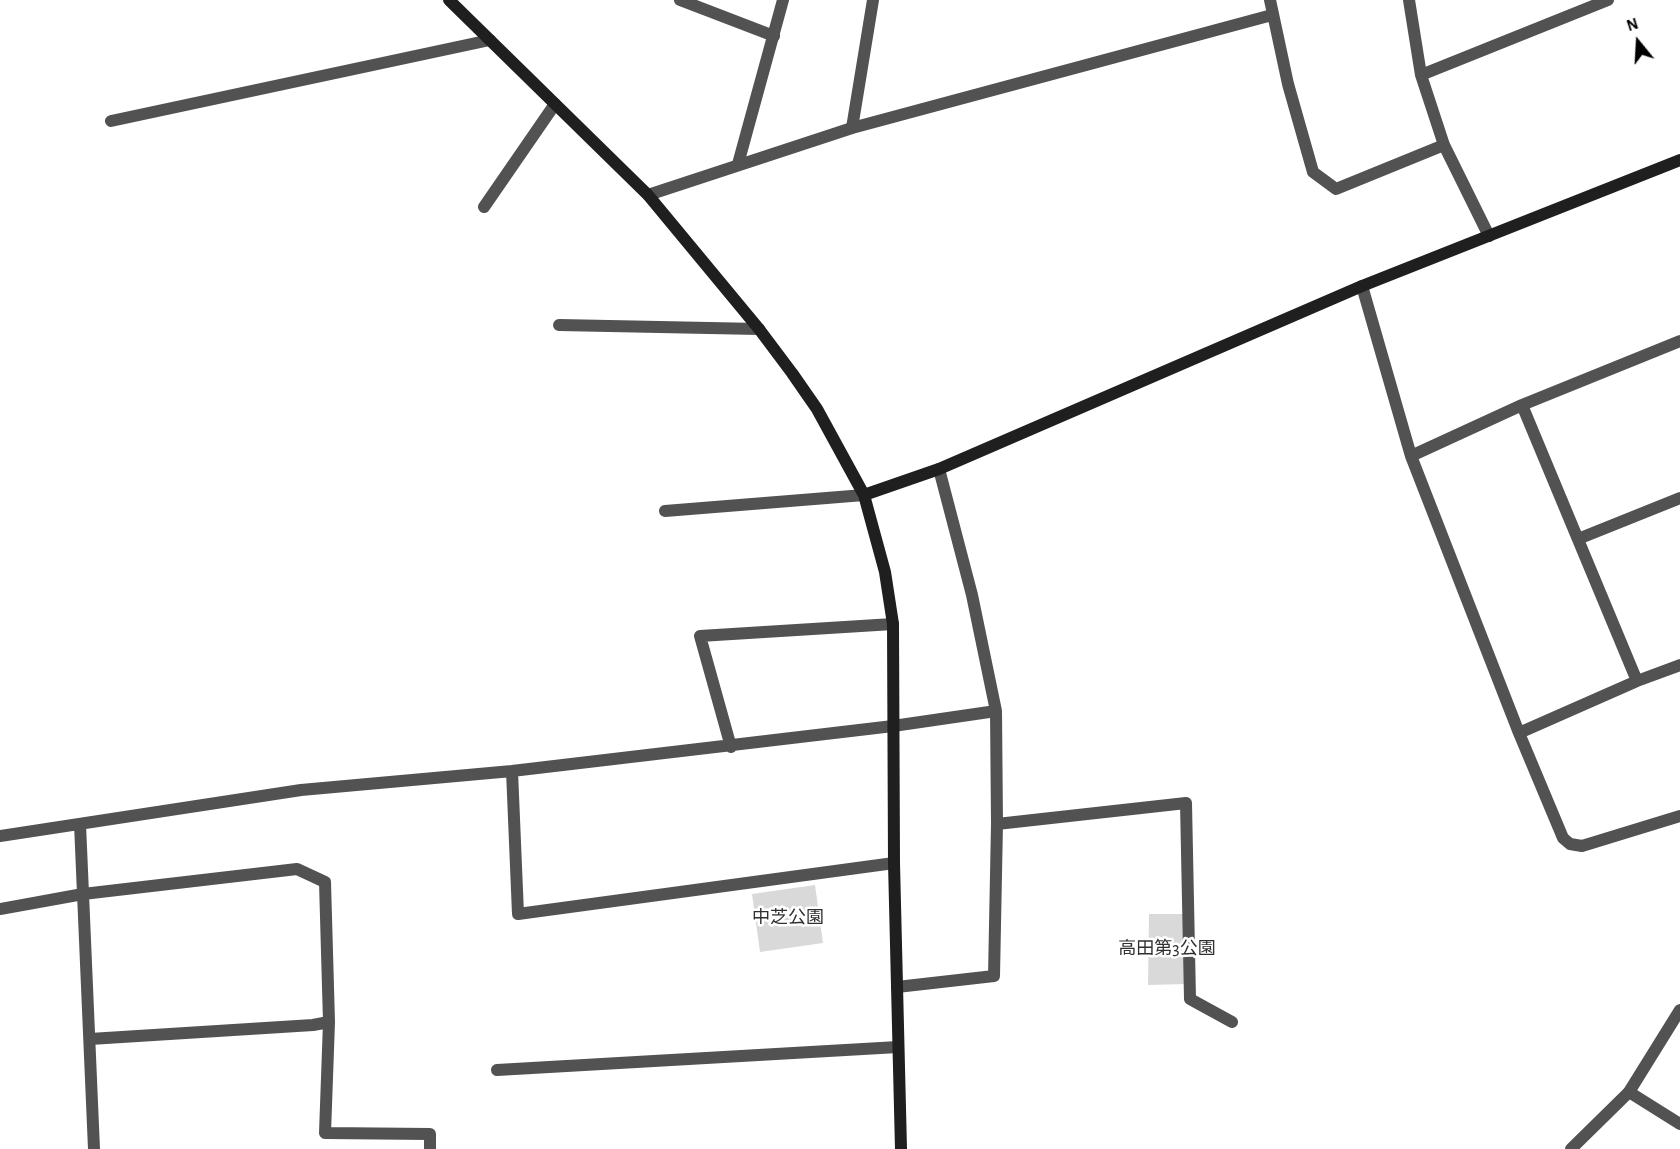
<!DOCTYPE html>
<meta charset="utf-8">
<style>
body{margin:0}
#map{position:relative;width:1680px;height:1149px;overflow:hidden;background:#fff;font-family:"Alegreya Sans",sans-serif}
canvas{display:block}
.north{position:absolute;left:1608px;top:12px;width:60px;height:60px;-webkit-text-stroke:4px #fff;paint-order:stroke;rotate:342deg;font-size:16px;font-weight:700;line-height:24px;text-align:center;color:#000}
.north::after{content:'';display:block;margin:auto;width:21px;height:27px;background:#000;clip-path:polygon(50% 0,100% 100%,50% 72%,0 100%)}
</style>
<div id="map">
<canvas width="1680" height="1149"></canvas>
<div class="north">N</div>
</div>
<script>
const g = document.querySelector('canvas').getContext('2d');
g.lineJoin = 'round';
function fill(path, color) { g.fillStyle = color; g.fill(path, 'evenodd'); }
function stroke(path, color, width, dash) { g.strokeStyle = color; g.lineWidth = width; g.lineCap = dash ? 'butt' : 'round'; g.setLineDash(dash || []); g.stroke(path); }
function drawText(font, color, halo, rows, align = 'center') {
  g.font = font + ' "Alegreya Sans","Noto Sans JP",sans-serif'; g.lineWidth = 5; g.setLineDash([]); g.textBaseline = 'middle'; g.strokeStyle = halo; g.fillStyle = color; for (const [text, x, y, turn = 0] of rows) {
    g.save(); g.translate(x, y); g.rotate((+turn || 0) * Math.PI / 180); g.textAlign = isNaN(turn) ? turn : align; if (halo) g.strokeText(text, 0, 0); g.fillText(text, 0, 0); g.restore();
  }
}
fill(new Path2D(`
 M815,885L823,943L760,952L752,894Z
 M1149,914H1187L1186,984L1148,985Z`), '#d9d9d9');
stroke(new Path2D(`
 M680,0L774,36
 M852,128L873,0
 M484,207L555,104
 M559,325L759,329
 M893,726L996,711
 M997,824L1186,803L1190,999L1232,1022
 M897,987L994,976L997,824L996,711L972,595L939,469
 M1629,1092L1680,1124`), '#525252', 12);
stroke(new Path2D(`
 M1270,0L1288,84L1313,172L1336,189L1444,145
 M1409,0L1421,75L1444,145L1489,236
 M1421,75L1608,0
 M111,121L490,40
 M738,164L783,0
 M648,195L852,128L1272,15
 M1362,286L1411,456L1519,733L1563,838L1570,844L1582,846L1680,816
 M1522,405L1637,681
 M1411,456L1522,405L1680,341
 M665,511L864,495
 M1578,539L1680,498
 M1519,733L1637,681L1680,665
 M731,747L700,636L893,624
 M512,771L518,914L894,863
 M80,824L94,1149
 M0,836L301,790L512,771L893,726
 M0,909L83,894L297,869L325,882L329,1022L313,1025L90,1039
 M329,1022L325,1133L430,1134V1149
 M497,1070L898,1047
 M1571,1149L1629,1092L1680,1010`), '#525252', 12);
stroke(new Path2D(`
 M449,0L648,195L759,329L792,373L817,409L864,495L885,572L893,624L894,863L901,1149
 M864,495L939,469L1362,286L1680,160`), '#1f1f1f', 12);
drawText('18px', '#303030', '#fff', [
 ["中芝公園",788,918],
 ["高田第3公園",1167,949]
]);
</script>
